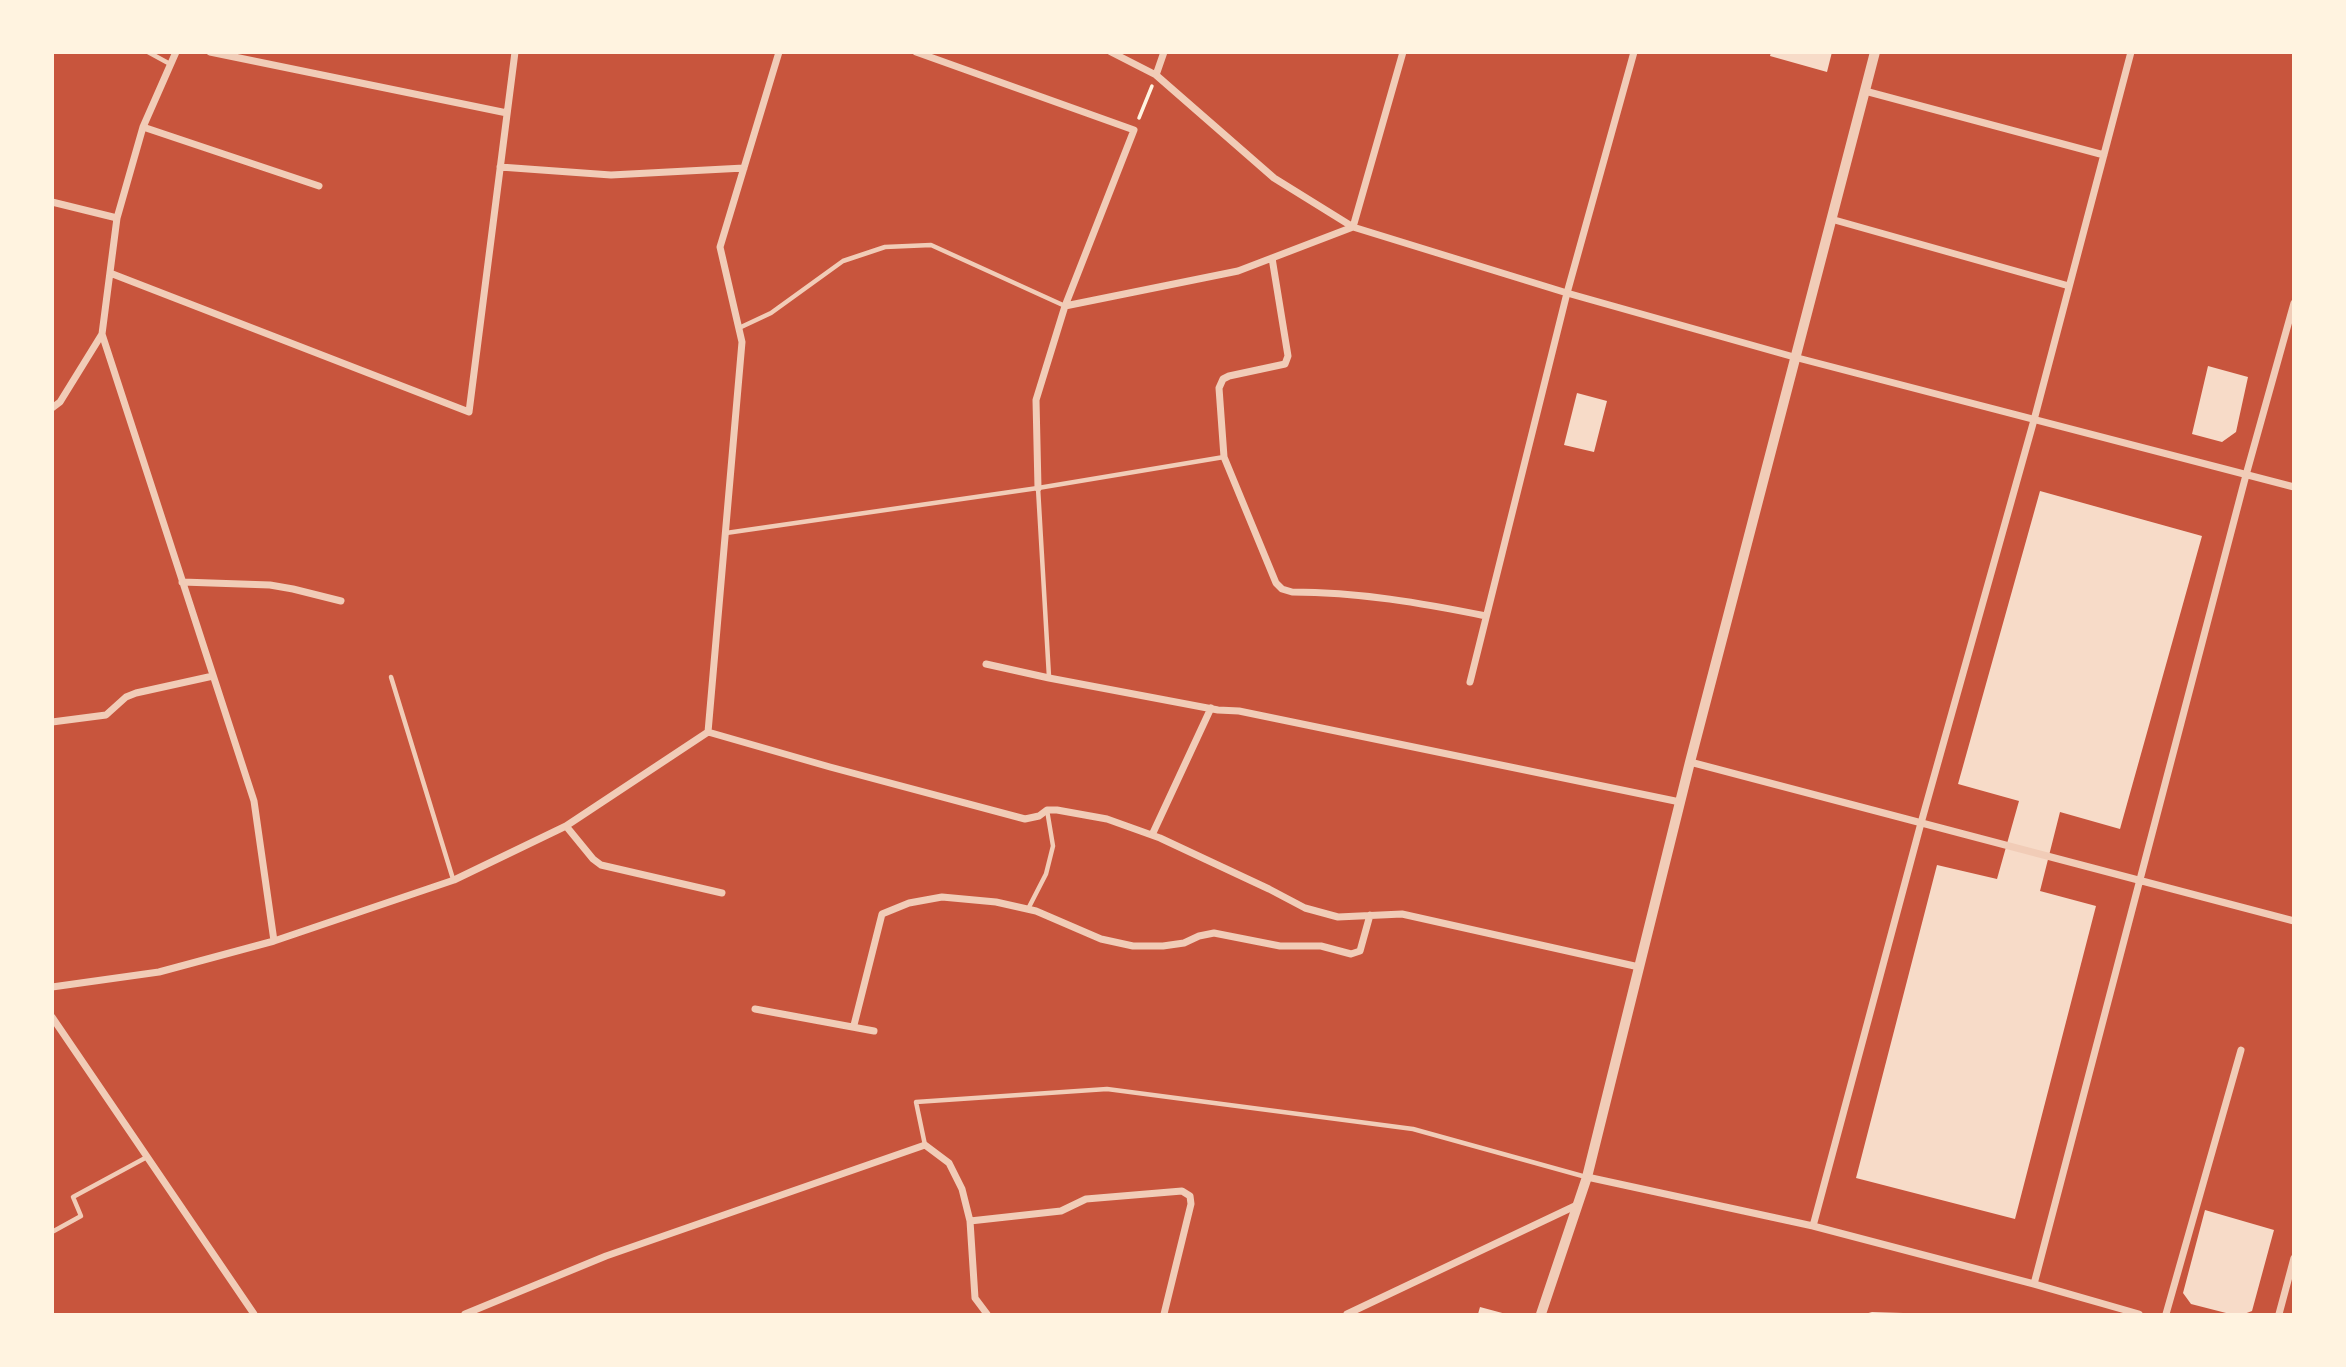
<!DOCTYPE html>
<style>
body{margin:0}
#map{position:relative;width:2346px;height:1367px;overflow:hidden;background:#c8553d;font-family:"Roboto Condensed",sans-serif}
canvas{display:block}
.frame{position:absolute;inset:0;border:54px solid #fff3e0;pointer-events:none}
</style>
<div id="map">
<canvas width="2346" height="1367"></canvas>
<div class="frame"></div>
</div>
<script>
const g = document.querySelector('canvas').getContext('2d');
g.lineJoin = 'round';
function fill(path, color) { g.fillStyle = color; g.fill(path, 'evenodd'); }
function stroke(path, color, width, dash) { g.strokeStyle = color; g.lineWidth = width; g.lineCap = dash ? 'butt' : 'round'; g.setLineDash(dash || []); g.stroke(path); }
fill(new Path2D(`
 M1771,52H1832L1827,72L1770,56Z
 M2208,366L2248,377L2236,432L2222,442L2192,434Z
 M1577,393L1607,401L1594,452L1564,445Z
 M2040,491L2202,536L2120,829L2060,812L2040,891L2096,906L2015,1219L1856,1178L1937,865L1997,879L2019,801L1958,784Z
 M2205,1210L2274,1230L2252,1311L2244,1314H2230L2191,1304L2183,1293Z
 M1480,1307L1506,1314H1478Z
 M1872,1312L1903,1313V1314H1865Z`), '#f7dbc8');
stroke(new Path2D(`
 M1139,118L1152,86`), '#fff3e0', 3.5);
stroke(new Path2D(`
 M148,52L170,64
 M739,328L771,313L843,261L885,247L931,245L1065,306
 M1038,488L1049,677
 M726,533L1038,488L1224,457
 M391,677L453,879
 M1028,909L1046,874L1053,846L1047,810
 M925,1145L916,1102L1107,1089L1413,1129L1586,1177
 M52,1232L81,1216L73,1197L147,1157`), '#f1ccb7', 4.5);
stroke(new Path2D(`
 M210,52L507,113
 M916,52L1134,130L1065,306L1036,400L1038,488
 M1111,52L1156,75L1274,178L1353,227L1567,293L1794,357L2294,487
 M1156,75L1164,52
 M1865,91L2104,155
 M143,127L319,186
 M500,167L611,175L744,168
 M52,202L117,218
 M1831,219L2069,286
 M1272,258L1288,356L1285,364L1229,376L1223,379L1219,388L1224,457L1276,583L1282,589L1292,592C1358,592 1422,603 1486,616
 M110,273L469,412L515,52
 M1065,306L1238,271L1353,227L1403,52
 M102,334L254,801L274,941
 M52,408L60,402L102,334L117,218L143,127L176,52
 M182,582L270,585L293,589L341,601
 M986,664L1049,678L1218,710L1239,711L1680,802
 M1470,682L1567,293L1634,52
 M52,722L106,715L126,697L136,693L213,676
 M708,732L742,342L720,247L779,52
 M1690,762L2294,921
 M566,826L593,859L601,865L722,893
 M1152,835L1211,708
 M52,987L159,972L274,941L454,880L566,826L708,732L830,767L1025,819L1039,816L1047,810H1057L1107,819L1160,838L1269,889L1305,908L1338,917L1402,914L1639,967
 M755,1009L874,1031
 M52,1017L254,1314
 M854,1025L882,914L909,903L942,897L996,902L1036,911L1101,939L1133,946H1163L1184,943L1199,936L1214,933L1280,946H1321L1351,954L1360,951L1370,915
 M1587,1177L1813,1226L2034,1284L2139,1314
 M970,1221L1061,1211L1086,1199L1182,1191L1190,1196L1191,1204L1164,1314
 M1813,1226L1921,823L2034,420L2131,52
 M2034,1284L2246,475L2294,303
 M465,1314L606,1256L925,1145L949,1163L962,1189L970,1221L975,1298L987,1314
 M1347,1314L1577,1205
 M2166,1314L2241,1050
 M2279,1314L2294,1258`), '#f1ccb7', 7);
stroke(new Path2D(`
 M1541,1314L1587,1177L1690,762L1875,52`), '#f1ccb7', 10);
</script>
